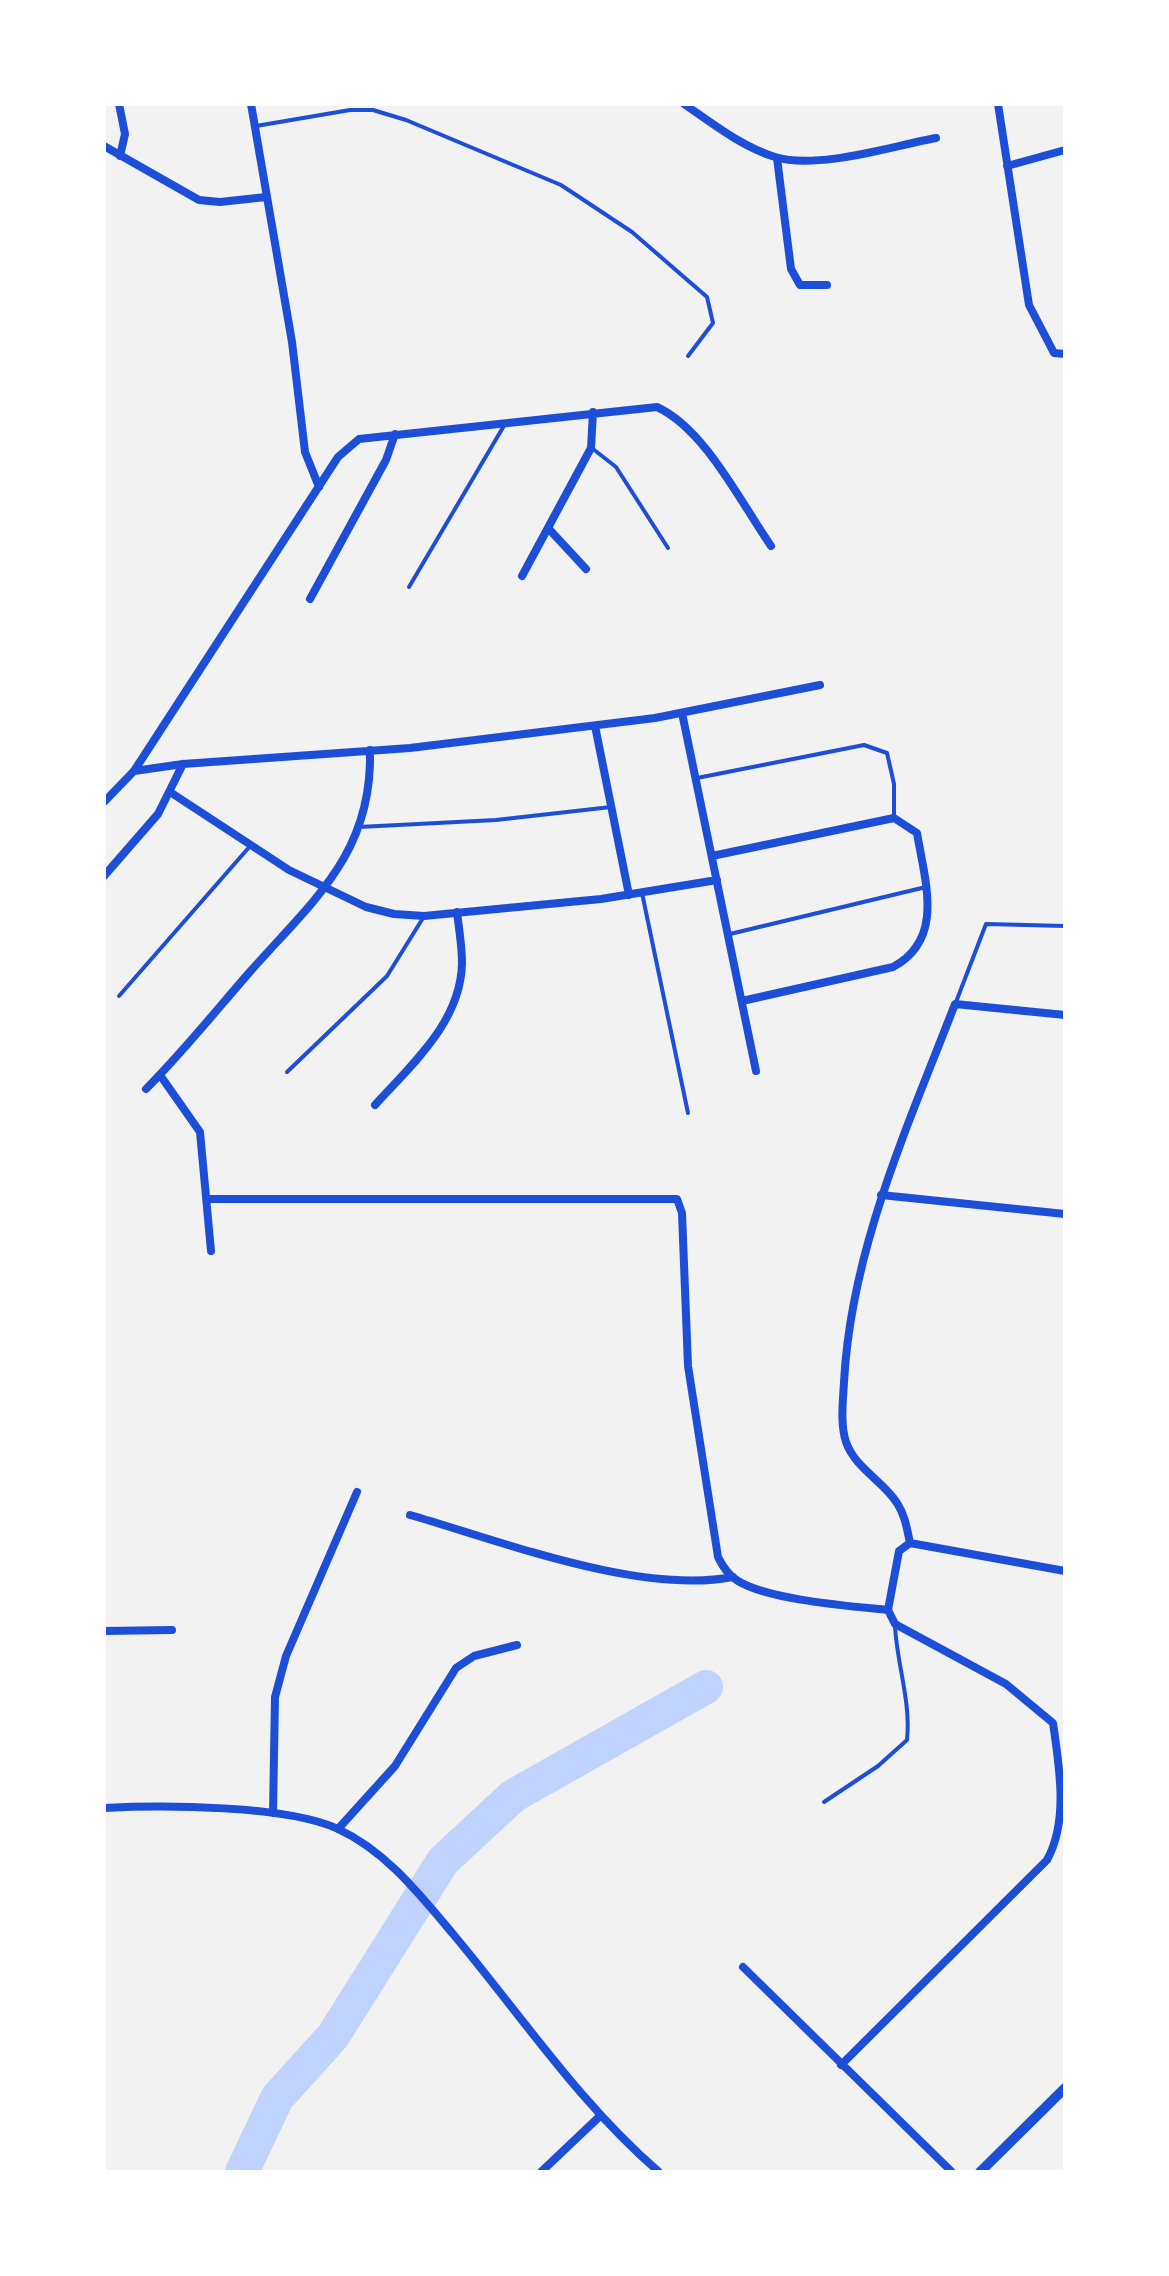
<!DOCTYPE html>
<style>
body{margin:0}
#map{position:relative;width:1169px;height:2276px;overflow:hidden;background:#f2f2f2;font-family:Commissioner,sans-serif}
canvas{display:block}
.frame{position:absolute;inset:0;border:106px solid #fff;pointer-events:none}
</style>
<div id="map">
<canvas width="1169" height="2276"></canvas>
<div class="frame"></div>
</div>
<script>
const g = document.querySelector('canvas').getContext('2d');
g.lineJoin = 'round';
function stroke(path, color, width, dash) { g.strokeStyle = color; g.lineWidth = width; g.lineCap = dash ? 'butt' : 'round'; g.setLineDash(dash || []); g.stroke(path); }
stroke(new Path2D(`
 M242,2172L277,2098L333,2036L443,1861L513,1796L706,1687`), '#bfd3fe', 34);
stroke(new Path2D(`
 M256,126L350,110H373L406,120L561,185L632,232L707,297L713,323L688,356
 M593,449L616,467L668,548
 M409,587L505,424
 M697,778L864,745L887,753L894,784V817
 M359,827L496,820L611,807
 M642,893L688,1113
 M730,934L926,887
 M119,996L251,845
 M956,1002L986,924L1065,926
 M287,1072L387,976L423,918
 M824,1802L878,1766L907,1740C911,1701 897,1665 895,1626`), '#1d4ed8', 4);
stroke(new Path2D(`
 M119,104L125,134L120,156
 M251,104L292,342L305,452L319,487
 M684,104C712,123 742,147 775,157C818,170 892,146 936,138
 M998,104L1029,305L1054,353L1065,354
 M104,146L199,200L220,202L266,197
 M777,158L791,269L800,285H827
 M1007,166L1065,150
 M548,528L586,569
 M522,576L591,448L593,412
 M310,599L386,460L395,434
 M682,713L756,1071
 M595,726L629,895
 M134,771L183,764L410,748L655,718L820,685
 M170,792L289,870L366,907L394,914L424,916L601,899L717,880
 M104,802L134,771L338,457L359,439L657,407C705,429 741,503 771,546
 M712,856L894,818L917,833C925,882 945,939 893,967L742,1001
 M104,876L158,814L183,764
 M160,1075L200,1132L211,1251
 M146,1089C182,1053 214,1013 248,974C311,902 373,855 370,750
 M375,1105C412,1064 461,1022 462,963C462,946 459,929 457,912
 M881,1195L1065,1214
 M208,1199H677L682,1213L688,1366L718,1557C723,1567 728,1575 738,1581C769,1600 850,1606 888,1610
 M410,1515C501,1541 639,1595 733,1577
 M910,1543C907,1529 905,1515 897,1503C883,1481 855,1468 846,1442C840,1424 843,1401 844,1382C851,1249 908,1126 955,1004L1065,1015
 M104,1631L172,1630
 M104,1808C161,1805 288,1805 338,1829C386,1851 420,1895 453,1934C521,2015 579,2103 659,2172
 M273,1813L275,1697L286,1656L357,1492
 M338,1829L395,1766L456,1668L474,1656L517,1645
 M743,1967L952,2172
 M841,2065L1047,1860C1069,1820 1059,1766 1053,1723L1006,1684L895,1624L888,1610L899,1551L910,1543L1065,1571
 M541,2172L600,2116`), '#1d4ed8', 8);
stroke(new Path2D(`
 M980,2172L1065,2088`), '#1d4ed8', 10);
</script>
